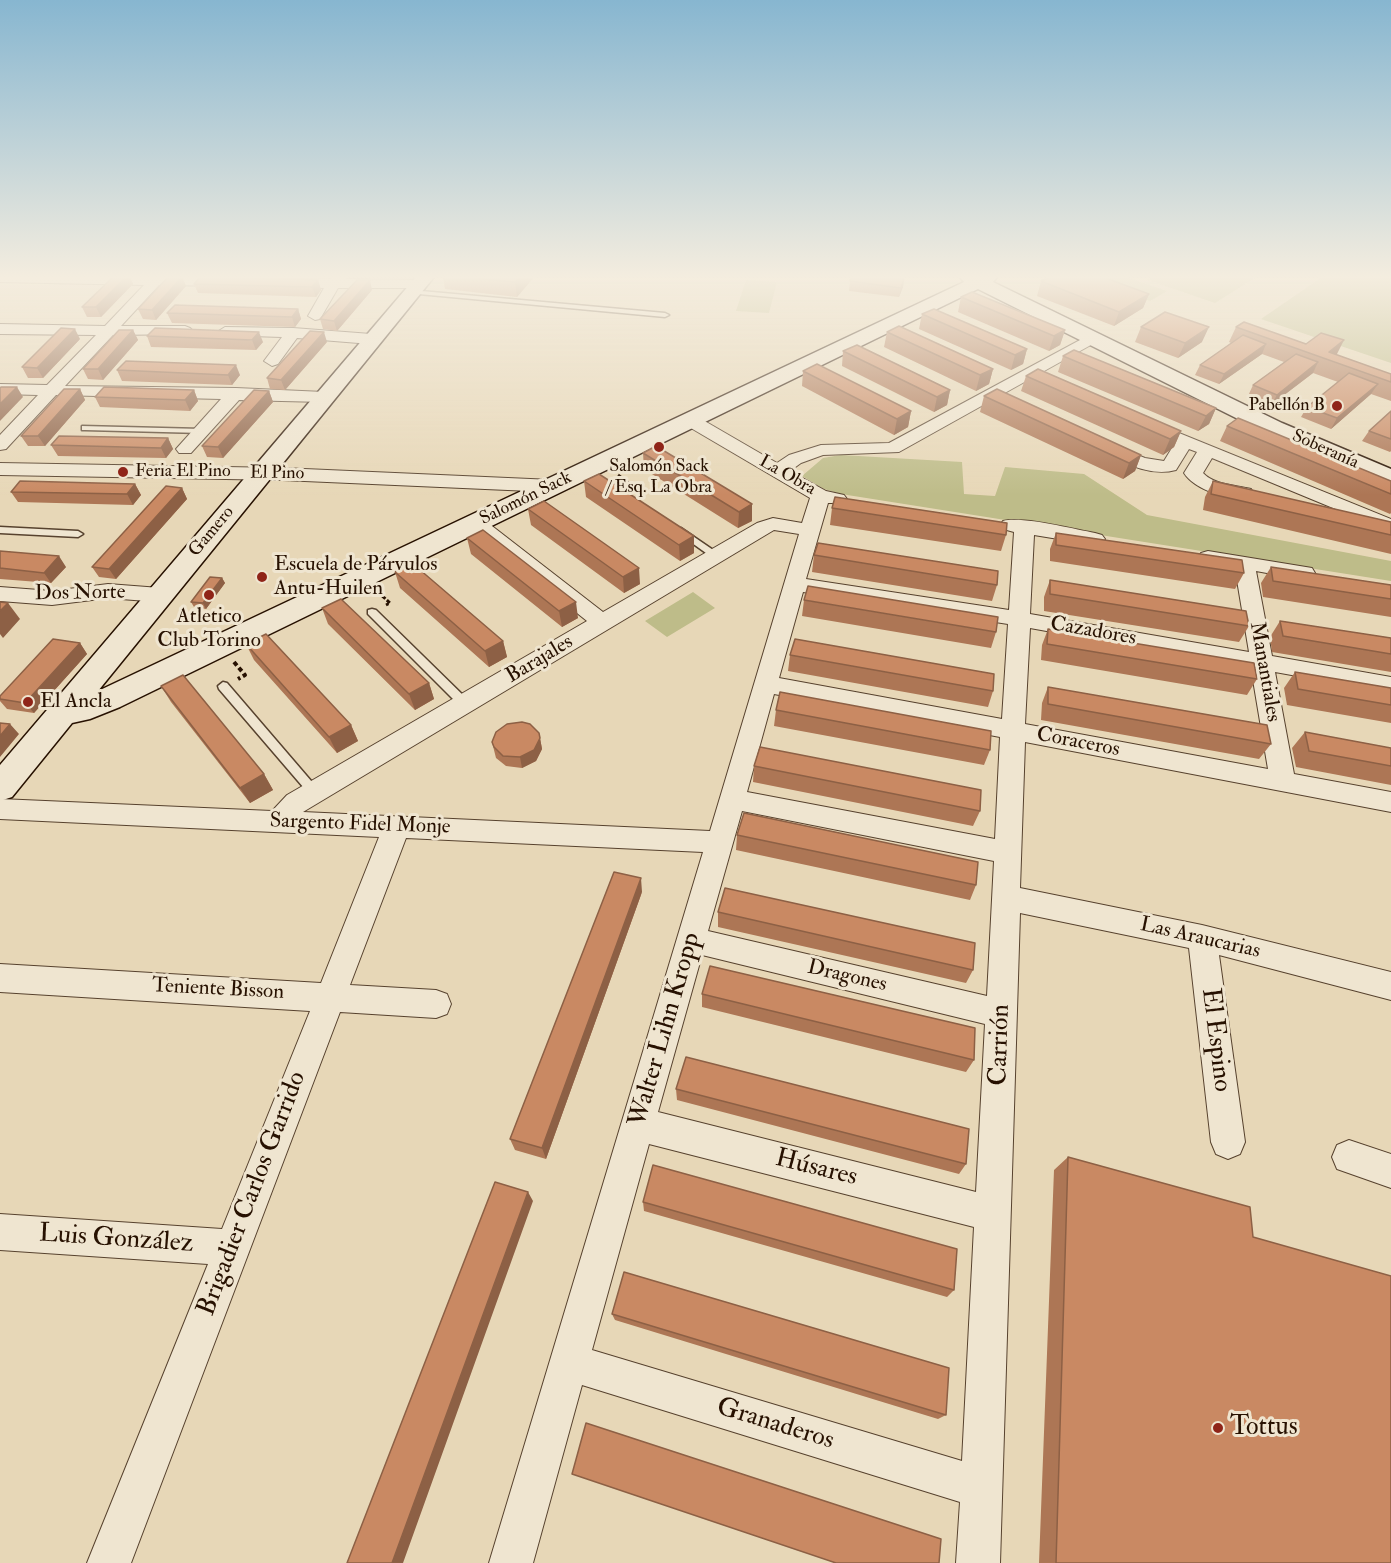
<!DOCTYPE html>
<meta charset="utf-8">
<style>
body{margin:0}
canvas{display:block;background:#e7d7b7}
</style>
<canvas width="1391" height="1563"></canvas>
<script>
const g = document.querySelector('canvas').getContext('2d');
g.lineJoin = 'round';
function fill(path, color) { g.fillStyle = color; g.fill(path, 'evenodd'); }
function stroke(path, color, width, dash) { g.strokeStyle = color; g.lineWidth = width; g.lineCap = dash ? 'butt' : 'round'; g.setLineDash(dash || []); g.stroke(path); }
function drawText(font, color, halo, rows, align = 'center') {
  g.font = font + ' "IM FELL Double Pica",serif'; g.lineWidth = 6; g.setLineDash([]); g.textBaseline = 'middle'; g.strokeStyle = halo; g.fillStyle = color; for (const [text, x, y, turn = 0] of rows) {
    g.save(); g.translate(x, y); g.rotate((+turn || 0) * Math.PI / 180); g.textAlign = isNaN(turn) ? turn : align; if (halo) g.strokeText(text, 0, 0); g.fillText(text, 0, 0); g.restore();
  }
}
fill(new Path2D(`
 M1080,277H1126L1167,291L1150,301Z
 M1155,277H1256L1215,303L1148,280Z
 M1322,277H1391V363L1261,319Z
 M746,280L777,282L769,313L736,311Z
 M841,455L962,462L964,494L995,496L1005,467L1084,474L1147,515L1391,561V581L841,494L824,489L802,476L823,458Z
 M693,592L715,608L667,637L645,621Z`), '#bebc89');
const lane = new Path2D(`
 M410,290L665,313L669,315L665,317L408,293L407,292Z
 M82,426L202,429L206,431L202,433L85,430H82Z
 M0,527L78,531L83,534L78,537L0,533Z
 M681,528L719,554V558H713L678,533V529Z
 M372,609L376,610L469,701L471,704L469,707H461L368,614V610Z
 M223,682L227,683L318,789L320,792L318,795H310L219,689L218,686Z`);
const street = new Path2D(`
 M0,277L231,278L238,282L231,286L159,285L121,326H185L190,328L193,331L190,334L113,335L65,386L236,388L324,392L332,397L324,402L239,400L191,453H179L176,449L221,399L56,395L6,449L0,450V435L38,395L0,394V384L47,385L96,335L0,334V324L105,326L144,285L0,282Z
 M332,277H347L346,279L417,280L424,284L417,288H338L320,319L315,320L308,316L324,288L286,287L279,283L286,279H330Z
 M225,327L293,328L371,334L379,339L371,344L297,338L278,364L272,366L264,361L282,337L220,335L217,332Z
 M1093,333L1101,338L1098,341L899,452L823,455L801,463L790,471L826,491L844,495L847,499L844,503H828L806,579L1009,610L1014,532L1003,529L1000,525L1003,521C1022,516 1073,529 1095,533L1102,535L1105,539L1102,543L1095,545L1034,535L1030,614L1249,652L1235,568L1201,561L1198,557L1201,553L1208,551L1312,568L1315,573L1312,578L1305,580L1256,571L1272,656L1391,677V693L1275,672L1294,774L1391,792V812L1025,742L1020,888L1202,925L1391,972V1000L1219,955L1245,1142L1240,1154L1228,1159L1216,1154L1211,1142L1189,948L1020,913L1000,1563H956L960,1502L582,1385L533,1563H489L703,852L406,838L350,985L436,990L447,994L451,1004L447,1014L436,1018L340,1012L131,1563H87L208,1264L0,1250V1214L222,1229L310,1011L0,992V964L321,983L379,837L0,819V799L272,811L287,795L587,621L469,527L466,523L469,519H483L603,612L757,523L773,518L802,523L810,498L684,424L681,420L684,416H696L777,463L789,455L821,445L889,443ZM774,530L799,534L710,831L303,812ZM803,592L1008,624L1002,719L779,678ZM1030,628L1251,668L1268,769L1025,724ZM774,694L1000,737L995,839L747,792ZM742,811L994,861L987,996L708,931ZM702,955L985,1024L976,1192L658,1112ZM649,1144L974,1227L962,1461L592,1350Z
 M1147,420L1391,519V532L1212,458L1203,473C1214,485 1235,485 1251,489L1253,493L1251,497C1231,502 1195,490 1184,473L1197,452L1189,449L1176,470C1150,477 1125,463 1102,452L1099,448L1102,444L1108,443L1145,458L1164,461L1175,443L1141,429L1138,425L1141,421Z
 M0,463L282,468L553,480L560,482L562,486L560,490L553,492L282,480L0,475Z
 M108,584L160,588L168,590L171,595L168,600L160,602L108,598L52,605L0,601V587L52,591Z
 M1349,1140L1391,1154V1188L1337,1169L1332,1157L1337,1145Z`);
const secondary = new Path2D(`
 M416,277H434L98,691L964,282L960,277H997L993,282L1282,423L1391,469V485L1266,433L978,289L120,707L90,719L72,723L12,797L0,801V765Z`);
stroke(lane, '#57422e', 3);
stroke(street, '#57422e', 2);
stroke(secondary, '#271101', 3);
stroke(new Path2D(`
 M618,475L629,483L618,489
 M378,592L390,603L386,605`), '#271101', 3, [4, 2]);
stroke(new Path2D(`
 M234,662L245,675L238,679`), '#271101', 4, [4.5, 3]);
fill(lane, '#efe5d0');
fill(street, '#efe5d0');
fill(secondary, '#efe5d0');
fill(new Path2D(`
 M113,277H130L133,284L101,317H87L82,307Z
 M182,277L186,286L156,320L143,319L138,309Z
 M256,277H330L328,279Z
 M443,277H534L517,297L445,289Z
 M904,278L903,287L899,297L849,291L850,281Z
 M318,280L321,290L316,297L198,293L194,284Z
 M1041,281L1149,294L1143,308L1114,326L1037,296Z
 M372,290L337,331L323,329L320,319Z
 M961,297L1065,330L1060,345L1049,351L958,312Z
 M298,309L301,319L295,327L172,323L167,313Z
 M922,314L1027,349L1023,364L1011,370L919,329Z
 M1141,327L1202,342L1178,358L1135,342Z
 M1236,327L1336,355L1391,374V401L1371,394L1331,429L1301,417L1307,407L1338,382L1313,373L1271,405L1248,396L1253,385L1284,362L1262,354L1219,384L1195,375L1200,365L1231,343L1229,342Z
 M155,328L263,342L256,350L151,347L147,336Z
 M133,330L138,340L103,380L88,379L83,369Z
 M887,332L993,369L989,384L976,391L884,347Z
 M80,339L43,378H28L22,367Z
 M327,342L285,390L270,389L267,378Z
 M843,351L950,390L947,405L934,412L842,366Z
 M1063,356L1216,408L1209,424L1198,431L1058,372Z
 M117,370L240,375L232,385L122,381Z
 M803,371L911,411L908,427L894,435L802,386Z
 M1026,376L1181,431L1174,447L1163,455L1021,391Z
 M80,389L85,400L45,446H28L21,436Z
 M194,390L198,401L190,411L100,407L95,397Z
 M269,391L273,402L223,458L207,457L202,446Z
 M984,396L1141,455L1135,471L1123,479L980,412Z
 M1391,411V451L1390,452L1362,441L1369,431Z
 M1227,426L1391,481V513L1390,514L1220,441Z
 M168,438L173,449L166,458L58,456L51,445Z
 M643,453L752,504V521L738,528L644,469Z
 M584,481L694,536V553L680,561L586,497Z
 M1213,481L1391,522V554L1203,510L1205,497Z
 M135,484L141,495L133,505L18,502L11,492Z
 M182,488L187,499L116,579L99,577L92,567Z
 M832,508L1006,535L1001,551L830,525Z
 M528,509L640,584L624,593L531,525Z
 M1056,533L1244,573L1235,589L1050,561V549Z
 M467,538L578,618L562,627L471,554Z
 M0,551L66,567L51,583L0,579Z
 M814,555L997,585L992,601L812,572Z
 M1271,567L1391,585V617L1263,597L1261,583Z
 M395,572L503,641L507,657L489,667L400,588Z
 M222,578L225,583L206,609L194,607L191,602Z
 M1050,580L1249,626L1239,642L1044,611V597Z
 M804,600L996,632L991,648L802,616Z
 M322,608L429,683L434,699L415,710L328,624Z
 M1280,621L1391,638V672L1272,652L1270,637Z
 M1048,629L1257,679L1247,695L1041,660L1042,645Z
 M80,643L87,654L34,713L7,709L0,701V696Z
 M246,644L351,725L358,741L337,753L254,660Z
 M790,655L993,691L988,707L788,671Z
 M1295,672L1391,688V723L1287,705L1284,688Z
 M161,686L264,774L273,790L250,803L171,702Z
 M1048,687L1271,744L1259,759L1041,720L1042,703Z
 M776,710L990,750L984,765L774,726Z
 M1305,732L1391,748V785L1296,767L1292,748Z
 M539,733L542,749L536,761L522,768L506,766L496,758L492,742Z
 M754,766L980,811L973,826L753,782Z
 M737,835L976,885L970,900L736,850Z
 M642,892L546,1159L515,1150L510,1139Z
 M718,912L973,970L966,983L718,927Z
 M702,994L974,1060L966,1072L702,1007Z
 M676,1089L966,1164L959,1174L677,1100Z
 M1068,1157L1253,1237L1391,1563H1039L1054,1170Z
 M643,1202L954,1290L947,1297L644,1211Z
 M612,1314L946,1415L938,1419L615,1320Z`), '#ad7655');
fill(new Path2D(`
 M126,277H130L133,284L101,317L96,307Z
 M182,277L186,286L156,320L152,310Z
 M520,277H534L517,297L515,282Z
 M904,278L903,287L899,297L901,288Z
 M318,280L321,290L316,297L312,287Z
 M370,280L372,290L337,331L334,321Z
 M1149,294L1143,308L1114,326L1119,312Z
 M298,309L301,319L295,327L292,317Z
 M1209,327L1202,342L1178,358L1185,343Z
 M75,329L80,339L43,378L37,368Z
 M133,330L138,340L103,380L98,369Z
 M1065,330L1060,345L1049,351L1054,336Z
 M259,332L263,342L256,350L252,340Z
 M324,332L327,342L285,390L281,380Z
 M1344,340L1336,356L1329,352Z
 M1266,344L1262,354L1219,384L1224,374Z
 M1027,349L1023,364L1011,370L1015,355Z
 M1318,362L1313,373L1271,405L1277,395Z
 M236,365L240,375L232,385L228,375Z
 M993,369L989,384L976,391L980,375Z
 M1378,384L1371,394L1331,429L1337,418Z
 M17,387L23,397L0,421V404Z
 M80,389L85,400L45,446L38,436Z
 M194,390L198,401L190,411L185,400Z
 M950,390L947,405L934,412L937,397Z
 M269,391L273,402L223,458L218,447Z
 M1216,408L1209,424L1198,431L1206,416Z
 M911,411L908,427L894,435L897,419Z
 M1181,431L1174,447L1163,455L1170,439Z
 M168,438L173,449L166,458L161,448Z
 M1141,455L1135,471L1123,479L1129,463Z
 M135,484L141,495L133,505L127,494Z
 M182,488L187,499L116,579L109,569Z
 M752,504V521L738,528L739,512Z
 M694,536V553L680,561L679,545Z
 M59,556L66,567L51,583L44,573Z
 M639,568L640,584L624,593L623,577Z
 M222,578L225,583L206,609L203,603Z
 M576,602L578,618L562,627L559,611Z
 M8,603L20,619L3,638L0,634V611Z
 M503,641L507,657L489,667L485,651Z
 M80,643L87,654L34,713L25,703Z
 M429,683L434,699L415,710L409,694Z
 M10,724L19,734L0,757V736Z
 M351,725L358,741L337,753L329,737Z
 M540,738L542,749L536,761L522,768L520,757Z
 M264,774L273,790L250,803L240,788Z
 M641,878L642,892L546,1159L542,1148Z
 M528,1192L533,1201L403,1563H392Z`), '#8d6045');
const building = new Path2D(`
 M113,277H126L96,307H82Z
 M168,277H182L152,310L138,309Z
 M200,277H213L318,280L312,287L194,284Z
 M463,277H520L515,282Z
 M852,277H896L904,278L901,288L850,281Z
 M1051,277H1103L1149,294L1119,312L1041,281Z
 M357,280H370L334,321L320,319Z
 M972,292L1065,330L1054,336L961,297Z
 M175,305L298,309L292,317L167,313Z
 M934,309L1027,349L1015,355L922,314Z
 M1165,312L1209,327L1185,343L1141,327Z
 M1244,322L1306,344L1321,333L1344,340L1329,352L1391,374V382L1236,327Z
 M899,326L993,369L980,375L887,332Z
 M61,328L75,329L37,368L22,367Z
 M155,328L259,332L252,340L147,336Z
 M119,330H133L98,369H83Z
 M310,331L324,332L281,380L267,378Z
 M1243,335L1266,344L1224,374L1200,365Z
 M857,345L950,390L937,397L843,351Z
 M1074,350L1216,408L1206,416L1063,356Z
 M1296,354L1318,362L1277,395L1253,385Z
 M126,361L236,365L228,375L117,370Z
 M817,364L911,411L897,419L803,371Z
 M1038,369L1181,431L1170,439L1026,376Z
 M1349,373L1378,384L1337,418L1307,407Z
 M1,387H17L0,404V388Z
 M104,387L194,390L185,400L95,397Z
 M64,389H80L38,436H21Z
 M997,389L1141,455L1129,463L984,396Z
 M254,390L269,391L218,447L202,446Z
 M1391,411V439L1369,431Z
 M1238,418L1391,481V494L1227,426Z
 M59,436L168,438L161,448L51,445Z
 M656,446L752,504L739,512L643,453Z
 M599,474L694,536L679,545L584,481Z
 M20,481L135,484L127,494L11,492Z
 M1213,481L1391,522V535L1211,494Z
 M166,486L182,488L109,569L92,567Z
 M835,497L1007,523L1006,535L832,508Z
 M544,501L639,568L623,577L528,509Z
 M483,530L576,602L559,611L467,538Z
 M1056,533L1242,560L1244,573L1056,545Z
 M818,543L998,571L997,585L814,555Z
 M0,551L59,556L44,573L0,568Z
 M412,563L503,641L485,651L395,572Z
 M1271,567L1391,585V599L1273,581Z
 M210,577L222,578L203,603L191,602Z
 M1050,580L1246,611L1249,626L1050,594Z
 M808,586L998,617L996,632L804,600Z
 M341,599L429,683L409,694L322,608Z
 M0,602L8,603L0,611Z
 M1280,621L1391,638V654L1283,636Z
 M1048,629L1254,663L1257,679L1047,644Z
 M266,634L351,725L329,737L246,644Z
 M53,639L80,643L25,703L0,699V696Z
 M795,639L994,674L993,691L790,655Z
 M1295,672L1391,688V705L1298,689Z
 M183,675L264,774L240,788L161,686Z
 M1048,687L1267,725L1271,744L1048,704Z
 M780,692L991,731L990,750L776,710Z
 M522,722L530,724L539,733L540,738L534,750L520,757L503,756L494,747L492,742L496,732L507,724Z
 M0,723L10,724L0,736Z
 M1305,732L1391,748V766L1309,751Z
 M760,747L981,790L980,811L754,766Z
 M744,813L978,862L976,885L737,835Z
 M614,872L641,878L542,1148L510,1139Z
 M725,888L975,943L973,970L718,912Z
 M710,966L975,1028L974,1060L702,994Z
 M686,1057L969,1129L966,1164L676,1089Z
 M1068,1157L1250,1207L1253,1237L1391,1276V1563H1056Z
 M653,1165L957,1249L954,1290L643,1202Z
 M495,1182L528,1192L392,1563H347Z
 M624,1272L949,1368L946,1415L612,1314Z
 M586,1423L941,1539L939,1563H836L572,1474Z`);
fill(building, '#c98963');
stroke(building, '#8d6045', 1.5);
const sky = g.createLinearGradient(0, 0, 0, 495);
sky.addColorStop(0, '#87b6d0');
sky.addColorStop(0.56, '#f4eddf');
sky.addColorStop(1, '#f4eddf00');
g.fillStyle = sky;
g.fillRect(0, 0, 1391, 495);
for (const [x, y, r, color] of [
 [1337,406,6,"#8f2418"],
 [659,447,6,"#8f2418"],
 [123,472,6,"#8f2418"],
 [262,577,6,"#8f2418"],
 [209,595,6,"#8f2418"],
 [28,702,6,"#8f2418"],
 [1218,1428,6,"#8f2418"]
]) { const dot = new Path2D(); dot.arc(x, y, r, 0, 2 * Math.PI); g.fillStyle = color; g.fill(dot); stroke(dot, '#efe5d0', 2); }
drawText('18px', '#271101', '#efe5d0', [
 ["Pabellón B",1325,406],
 ["Salomón Sack",659,467,"center"],
 ["/ Esq. La Obra",659,488,"center"],
 ["Feria El Pino",135,472,"left"]
], 'right');
drawText('18px', '#271101', '#efe5d0', [
 ["Soberanía",1325,450,24],
 ["El Pino",277,474,1],
 ["La Obra",787,476,30],
 ["Salomón Sack",526,499,-26],
 ["Gamero",212,532,-50]
]);
drawText('21px', '#271101', '#efe5d0', [
 ["Escuela de Párvulos",274,565],
 ["Antu-Huilen",274,589],
 ["Atletico",209,617,"center"],
 ["Club Torino",209,641,"center"],
 ["El Ancla",40,702]
], 'left');
drawText('21px', '#271101', '#efe5d0', [
 ["Dos Norte",80,594,-1],
 ["Cazadores",1093,632,10],
 ["Barajales",540,660,-31],
 ["Manantiales",1264,672,80],
 ["Coraceros",1078,743,11],
 ["Sargento Fidel Monje",360,825,2],
 ["Las Araucarias",1200,939,13],
 ["Dragones",847,977,13],
 ["Teniente Bisson",218,990,3]
]);
drawText('26px', '#271101', '#efe5d0', [
 ["Walter Lihn Kropp",666,1030,-74],
 ["El Espino",1215,1040,83],
 ["Carrión",1001,1045,-88],
 ["Húsares",816,1169,14],
 ["Brigadier Carlos Garrido",253,1194,-69],
 ["Luis González",116,1240,4],
 ["Granaderos",775,1425,17]
]);
drawText('26px', '#271101', '#efe5d0', [
 ["Tottus",1230,1428]
], 'left');
</script>
